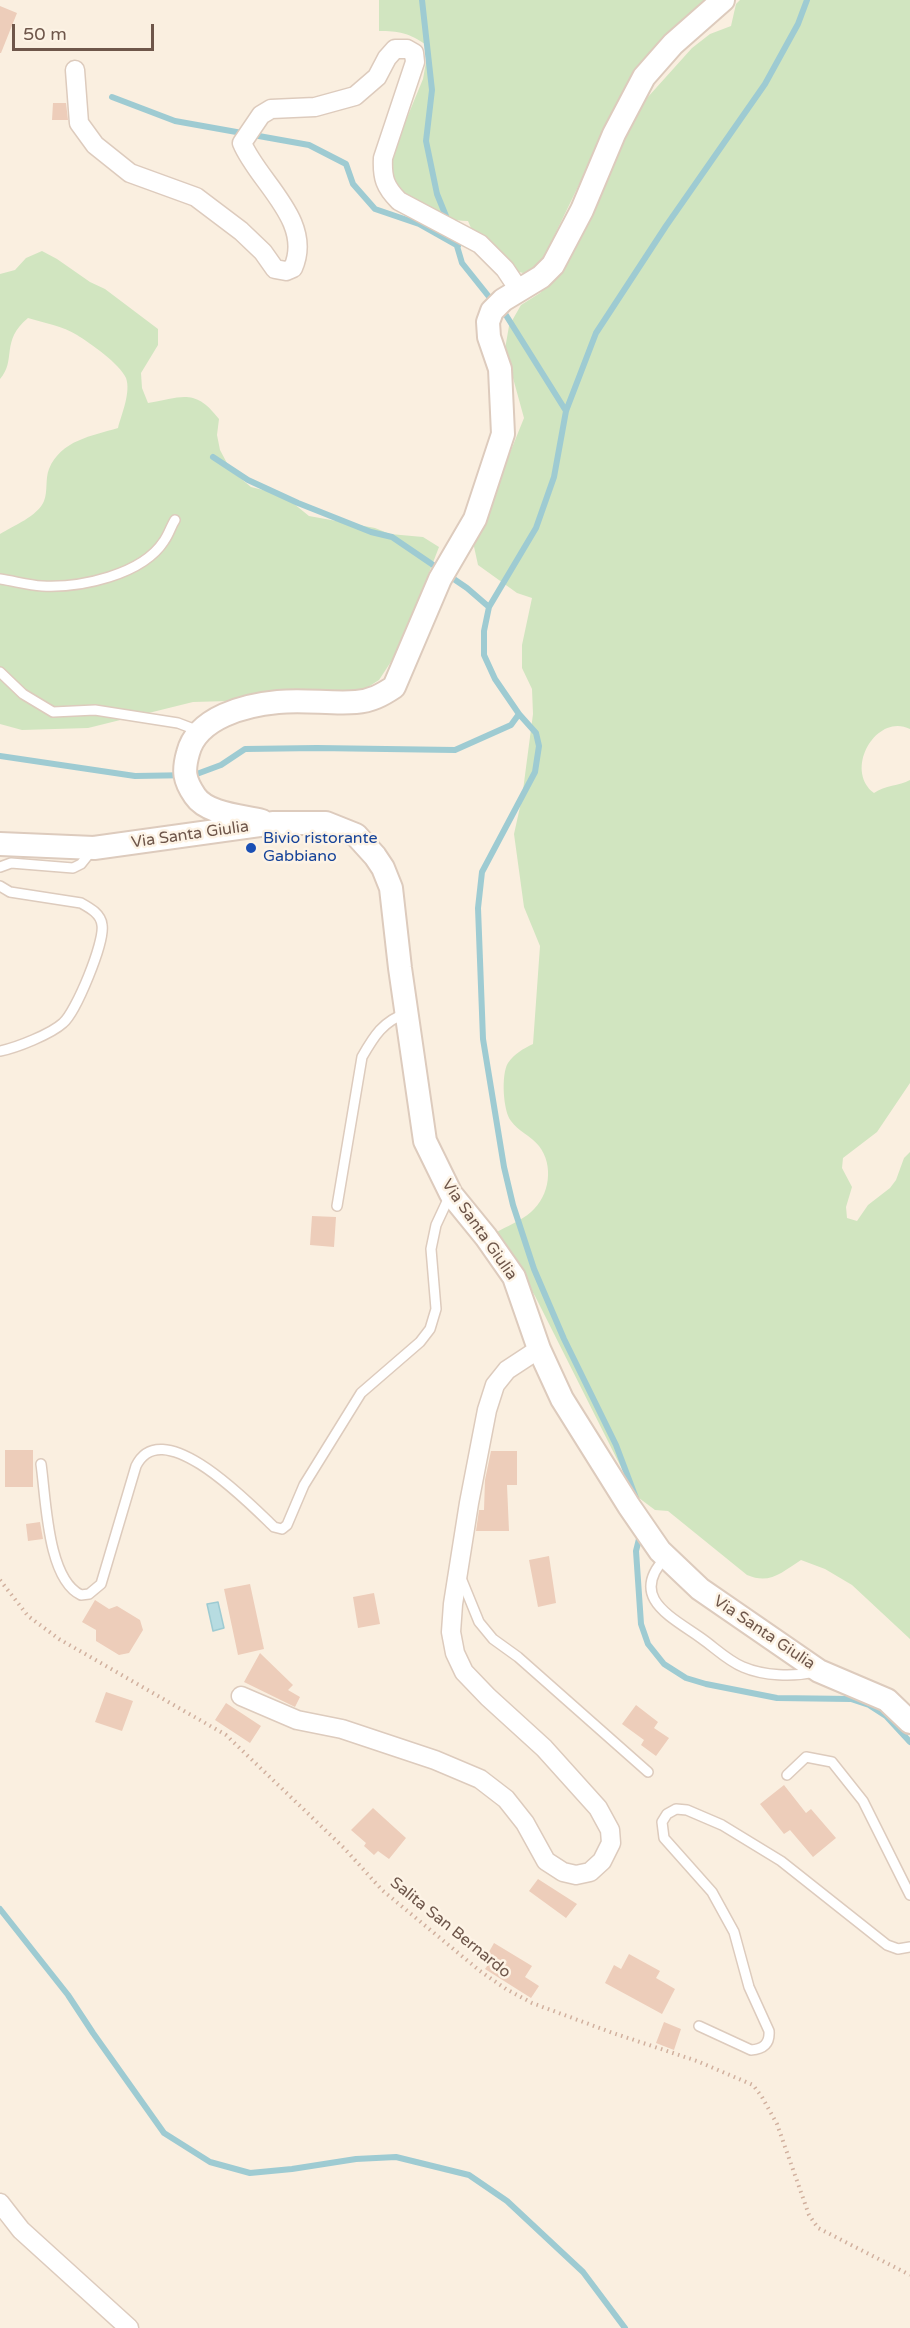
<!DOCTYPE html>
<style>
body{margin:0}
#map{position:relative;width:910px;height:2328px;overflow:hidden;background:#faefe0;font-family:"Varela Round",sans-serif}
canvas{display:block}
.scale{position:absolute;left:12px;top:24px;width:142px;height:27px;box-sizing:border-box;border:3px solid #6e564a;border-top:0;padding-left:8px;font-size:18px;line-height:21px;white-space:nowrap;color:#6e564a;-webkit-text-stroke:4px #fdf3e5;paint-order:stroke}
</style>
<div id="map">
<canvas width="910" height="2328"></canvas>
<div class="scale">50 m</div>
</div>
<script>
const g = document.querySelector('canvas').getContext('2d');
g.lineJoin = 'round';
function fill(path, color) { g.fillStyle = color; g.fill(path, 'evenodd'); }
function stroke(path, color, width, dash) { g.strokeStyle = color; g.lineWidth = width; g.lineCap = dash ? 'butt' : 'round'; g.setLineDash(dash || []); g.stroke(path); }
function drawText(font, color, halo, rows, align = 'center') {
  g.font = font + ' "Varela Round",sans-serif'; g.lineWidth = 5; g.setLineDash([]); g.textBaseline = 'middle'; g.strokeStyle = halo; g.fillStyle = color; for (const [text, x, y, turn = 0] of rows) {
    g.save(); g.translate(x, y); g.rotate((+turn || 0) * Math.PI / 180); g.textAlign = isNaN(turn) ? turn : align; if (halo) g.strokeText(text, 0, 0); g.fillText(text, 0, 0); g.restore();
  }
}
fill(new Path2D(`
 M379,0H708L635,69L544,257L527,274L515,271L471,228L468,221C438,221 418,205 394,188L388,155L404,125L423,79L426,62V45C410,33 398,31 379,31Z
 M740,0H910V729C877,712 843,769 874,793C885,785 899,786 910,780V1083L877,1132L843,1158L842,1168L852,1187L846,1207L847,1218L857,1221L868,1205L890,1188L896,1180L904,1158L910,1152V1639L852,1585L825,1569L801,1560C782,1572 770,1585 747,1575L668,1511L655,1510L635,1495L535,1296L495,1233C507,1226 521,1221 531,1212C550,1196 554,1165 539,1146C531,1136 518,1131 511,1121C503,1111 501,1074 508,1063C515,1053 523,1049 533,1044L540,946L524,907L514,834L522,798L533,714L532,689L522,668V645L532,598L517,593L478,565L473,542L496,495L501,475L524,418L505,349L509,326L521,305L540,293L570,259L616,152L647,98L692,48L710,34L731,26L736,4Z
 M42,251L57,259L90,282L105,289L158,329V345L141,373L142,388L148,403C183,397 195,388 219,419L217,435L220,450L228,465L239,477L251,487L283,495L309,516L375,528L390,534L423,537L439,547L400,648L379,680L365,689L350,694L273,691L229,701L193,702L88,728L22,730L0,724V534C13,526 38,516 44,501C48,491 45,479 49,469C61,440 92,436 118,428C122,413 131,392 126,378C120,364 90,343 77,335C63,326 44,323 28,318C0,341 17,360 0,379V274L15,270L26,258Z`), '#d1e5c0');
const water = new Path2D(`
 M218,1602L224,1628L213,1631L207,1604Z`);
fill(water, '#b7dce1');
stroke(water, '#9ecbd2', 1.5);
stroke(new Path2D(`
 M422,0L432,90L426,141L437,194L448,221
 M112,97L175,121L309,145L346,164L353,184L375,209L419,224L458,246
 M454,236L462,263L490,298L504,312L566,411
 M213,457L248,480L298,503L371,532L392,537L467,588L489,607
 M0,756L135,776L194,775L221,765L245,749L317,748L455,750L511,725L519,714
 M636,1498L616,1445L564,1339L534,1269L513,1205L504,1167L483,1039L478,908L482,872L535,772L539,746L536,733L519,714L495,679L484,655V631L489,607L536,528L554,477L566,411L596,333L666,226L765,84L798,24L807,0
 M640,1535L636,1551L641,1624L648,1644L664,1664L686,1678L706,1684L777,1698L851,1699L869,1705L886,1716L910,1742
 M0,1909L68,1995L93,2033L164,2133L210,2162L250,2173L292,2169L356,2159L396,2157L469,2175L507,2201L583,2272L625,2328`), '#9ecbd2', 6);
fill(new Path2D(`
 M0,6L17,13L1,53H0Z
 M53,103H66L68,120H52Z
 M312,1216L336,1217L334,1247L310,1245Z
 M5,1450H33V1487H5Z
 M491,1451H517V1485H507L509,1531H476L479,1510H484L485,1480Z
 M40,1522L43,1539L28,1541L26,1524Z
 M549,1556L556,1603L538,1607L529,1560Z
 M250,1584L264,1649L238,1655L224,1589Z
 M374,1593L380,1624L358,1628L353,1597Z
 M95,1600L109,1609L117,1606L140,1620L143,1630L129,1653L119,1655L96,1641V1630L82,1622Z
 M260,1653L293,1685L288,1690L300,1697L295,1707L244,1682Z
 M106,1692L133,1701L122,1731L95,1722Z
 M226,1703L261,1726L250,1743L215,1720Z
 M636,1705L658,1722L654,1728L669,1738L656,1756L641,1745L644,1740L622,1724Z
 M784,1785L806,1813L811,1809L836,1838L813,1857L790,1830L784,1834L760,1804Z
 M373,1808L406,1838L389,1859L378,1851L374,1855L364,1846L366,1843L351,1830Z
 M538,1879L577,1904L566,1918L529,1891Z
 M494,1943L532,1966L525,1977L539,1986L531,1998L485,1969L490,1962L485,1959Z
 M629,1954L660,1971L656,1978L675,1989L662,2014L605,1983L614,1965L621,1969Z
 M664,2022L681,2029L674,2050L656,2043Z`), '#edcdba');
const service = new Path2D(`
 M0,579C14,581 28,585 42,586C80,588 142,575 164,541C169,534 171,526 175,520
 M0,672L23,694L53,712L95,710L178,723L199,731
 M0,867L11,863L73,868L81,864L93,849
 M0,886L10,892L81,903C90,908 101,914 102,925C105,942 76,1012 63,1023C51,1034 16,1048 0,1051
 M337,1206L362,1057C374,1036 383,1021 407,1013
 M41,1464C46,1498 47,1579 81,1595L89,1594L101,1584L136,1466C162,1412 251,1505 274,1527L282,1529L287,1525L304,1485L361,1393L420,1342L430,1329L436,1309L431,1249L436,1225L450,1195
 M666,1557C628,1597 670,1616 701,1638C714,1647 728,1661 743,1667C764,1676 793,1677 815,1672
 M461,1578L479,1622L493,1639L518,1657L648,1772
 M787,1775L806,1757L832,1762L863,1801L910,1895
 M699,2026L751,2050C763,2049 770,2044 769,2031L749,1987L734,1932L712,1892L664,1838L662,1822L667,1814L676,1809L687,1810L722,1825L781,1861L887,1945L898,1949L910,1947`);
const minor = new Path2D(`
 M75,70L79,123L95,145L130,173L196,197L241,231L263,252L275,269L286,271L293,268C314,221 258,182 242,143L261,115L271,109L315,107L355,96L377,77L387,58L395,49H407L414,53L415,62L383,158C382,178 385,187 399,201L480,244L505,269L519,290
 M241,1696L297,1720L342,1729L435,1760L480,1779L506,1799L525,1823L546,1861L563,1872L576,1875L590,1872L602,1861L611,1843L610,1830L598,1808L544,1748L488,1697L464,1672L455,1653L451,1632L453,1604L469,1503L487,1410L495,1385L507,1370L539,1349
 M0,2203L21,2230L129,2328`);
const tertiary = new Path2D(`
 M262,821C242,816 207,814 195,796C184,780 183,771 188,753C197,717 246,705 278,702C304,699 330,704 356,702C371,701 382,695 394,687L440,579L475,519L503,434L500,369L489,337L488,322L492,311L503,300L541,277L553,265L582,210L614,134L644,77L673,44L723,0
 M0,844L94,848L274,823H326L356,835L375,856L383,868L391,888L400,968L425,1141L451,1194L486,1237L514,1277L539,1349L562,1399L629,1506L660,1551L700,1589L819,1671L887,1700L910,1722`);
stroke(service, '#ddcbbd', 12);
stroke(minor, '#ddcbbd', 21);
stroke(tertiary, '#ddcbbd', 26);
stroke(new Path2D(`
 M0,1580L28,1616L59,1639L226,1735L344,1848L382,1890L480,1971L506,1989L532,2003L613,2033L697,2061L753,2085L762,2097L777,2124L809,2215L818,2228L910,2275`), '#d1b09e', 4, [1.5, 4.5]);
stroke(service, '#fff', 9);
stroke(minor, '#fff', 18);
stroke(tertiary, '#fff', 22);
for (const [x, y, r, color] of [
 [251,848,6,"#1a4fb4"]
]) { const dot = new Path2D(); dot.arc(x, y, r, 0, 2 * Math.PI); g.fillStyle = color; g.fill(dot); stroke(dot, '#fdf3e5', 2); }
drawText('16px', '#6e564a', '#fdf3e5', [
 ["Via Santa Giulia",190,835,-8],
 ["Via Santa Giulia",479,1230,55],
 ["Via Santa Giulia",764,1633,34],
 ["Salita San Bernardo",450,1928,39]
]);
drawText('16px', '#164399', '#fdf3e5', [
 ["Bivio ristorante",263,839],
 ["Gabbiano",263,857]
], 'left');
</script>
